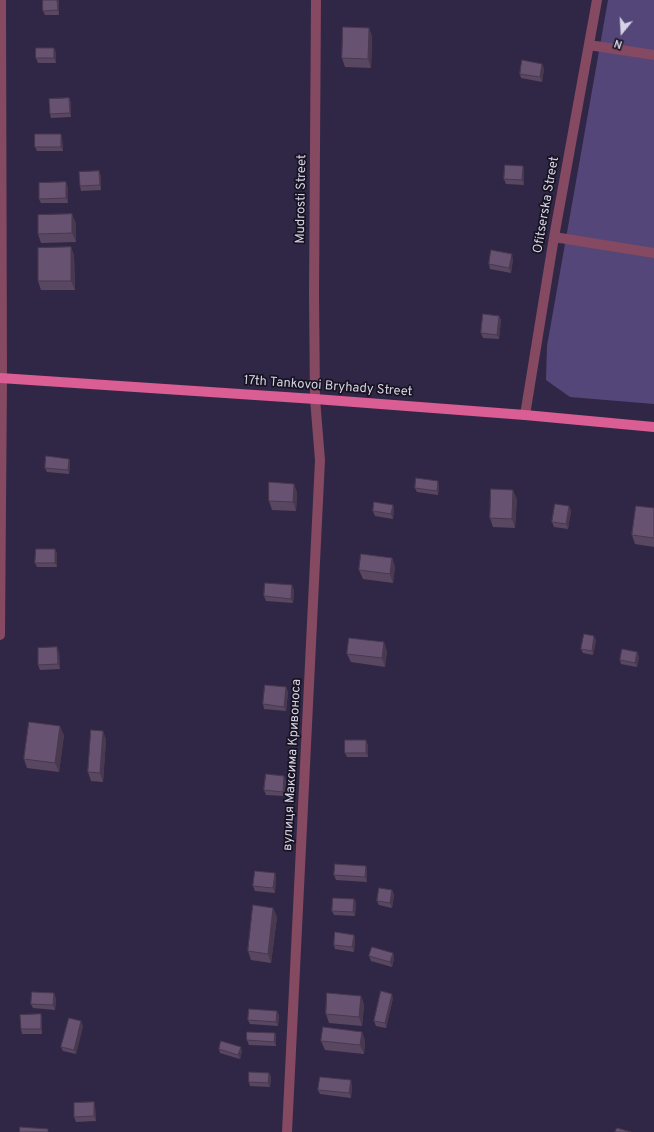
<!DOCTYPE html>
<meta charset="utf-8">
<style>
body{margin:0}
#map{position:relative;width:654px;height:1132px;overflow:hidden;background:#302746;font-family:Overpass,sans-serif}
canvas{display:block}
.north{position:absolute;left:602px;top:12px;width:40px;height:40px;-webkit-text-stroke:3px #171321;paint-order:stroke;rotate:198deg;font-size:11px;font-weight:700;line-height:16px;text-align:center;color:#d6d2e5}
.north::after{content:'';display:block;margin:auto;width:14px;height:18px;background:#d6d2e5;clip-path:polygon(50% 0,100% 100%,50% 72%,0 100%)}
</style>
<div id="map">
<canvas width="654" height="1132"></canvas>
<div class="north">N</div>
</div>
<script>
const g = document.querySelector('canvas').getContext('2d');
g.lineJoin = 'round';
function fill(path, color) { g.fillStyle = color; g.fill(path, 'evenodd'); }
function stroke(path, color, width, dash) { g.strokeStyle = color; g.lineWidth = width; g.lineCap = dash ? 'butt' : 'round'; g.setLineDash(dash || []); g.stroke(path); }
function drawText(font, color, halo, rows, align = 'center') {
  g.font = font + ' Overpass,sans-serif'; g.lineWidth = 3.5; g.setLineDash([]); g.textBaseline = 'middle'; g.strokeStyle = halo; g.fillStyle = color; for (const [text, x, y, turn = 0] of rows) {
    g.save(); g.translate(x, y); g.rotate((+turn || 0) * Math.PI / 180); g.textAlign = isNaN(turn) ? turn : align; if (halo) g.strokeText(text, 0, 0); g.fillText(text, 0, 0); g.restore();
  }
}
fill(new Path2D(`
 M608,0H654V404L570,397L546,380L547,346Z`), '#544679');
stroke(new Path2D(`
 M589,45L654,55
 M554,237L654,253
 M525,415L554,237L597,0
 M0,635L2,378L1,0
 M287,1132L320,460L315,399L314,295L316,0`), '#854961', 10);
stroke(new Path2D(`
 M0,378L315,399L525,415L654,427`), '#da5d94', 10);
fill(new Path2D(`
 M59,1V15H45L43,11Z
 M369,28L372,37L371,68L345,67L342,58Z
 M56,52V63H38L36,58Z
 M542,64L544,69L542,82L521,78L520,74Z
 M69,98L71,103V117L51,118L50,114Z
 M61,134L62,138L63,151H37L35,147Z
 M523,166L524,171V185L506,184L504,179Z
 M101,176V190L81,191L80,186Z
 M68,187V203H41L39,199Z
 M76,223V242L41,243L38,234Z
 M71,247L74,256L75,290H41L38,281Z
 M513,259L511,273L490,269L489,264Z
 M499,316L501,320L499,339L483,338L481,333Z
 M69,459L70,463L69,474L47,472L45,468Z
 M294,484L297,493L296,511L272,510L269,501Z
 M439,486L438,495L417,492L415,488Z
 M517,499L515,528L493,527L490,518Z
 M393,505L394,509L393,519L375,516L373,511Z
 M569,506L571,511L568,529L554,527L552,522Z
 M654,508V547L635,544L632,535Z
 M57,553V567H37L35,563Z
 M392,558L395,567L393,583L363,579L359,570Z
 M294,590L293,603L266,601L264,596Z
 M596,640L593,655L583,653L581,649Z
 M387,651L385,667L351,662L347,654Z
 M59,652L60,669L40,670L38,665Z
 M637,652L639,657L637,667L621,664L620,660Z
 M286,687L288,692L286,711L264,709L263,704Z
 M103,731L106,740L103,782L91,781L88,772Z
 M64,735L59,772L27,768L24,759Z
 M368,745V757H347L345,753Z
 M286,780L284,796L266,795L264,790Z
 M367,871V882L336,880L334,875Z
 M276,877L275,893L255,891L253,886Z
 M392,890L394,895L392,908L379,905L377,901Z
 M354,899L356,903L355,916L334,915L332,911Z
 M273,908L277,917L271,963L251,960L248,951Z
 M354,935L355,939L354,952L335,949L334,945Z
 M393,953L394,958L392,967L371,961L369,956Z
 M361,996L364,1005L362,1026L329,1023L326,1014Z
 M56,998L55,1010L33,1008L31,1004Z
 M393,998L386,1028L376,1026L374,1021Z
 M279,1015L278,1026L250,1024L248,1020Z
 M42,1019V1034H22L21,1029Z
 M83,1026L76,1054L63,1051L61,1047Z
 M362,1032L365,1041L364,1054L325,1050L321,1041Z
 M275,1033L276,1037V1046L249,1045L247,1040Z
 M219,1049L242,1051L240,1059L220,1053Z
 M269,1073L271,1077L270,1087L250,1086L249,1082Z
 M352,1085L351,1098L320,1094L318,1090Z
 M94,1102L95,1106L96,1121L76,1122L74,1117Z`), '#594761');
fill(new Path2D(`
 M57,0H59V15L58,10Z
 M369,28L372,37L371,68L368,59Z
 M54,48L56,52V63L54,58Z
 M542,64L544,69L542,82L540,77Z
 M69,98L71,103V117L70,113Z
 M61,134L62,138L63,151L61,147Z
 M523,166L524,171V185L522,180Z
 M99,171L101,176V190L100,185Z
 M66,182L68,187V203L66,198Z
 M72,214L76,223V242L72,233Z
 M71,247L74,256L75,290L71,281Z
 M512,254L513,259L511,273L509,268Z
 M499,316L501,320L499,339L497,335Z
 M69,459L70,463L69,474L68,470Z
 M438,481L439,486L438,495L437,491Z
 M294,484L297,493L296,511L293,502Z
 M513,490L517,499L515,528L512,519Z
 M393,505L394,509L393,519L391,514Z
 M569,506L571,511L568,529L566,524Z
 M55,549L57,553V567L55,563Z
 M392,558L395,567L393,583L390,574Z
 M292,585L294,590L293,603L291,599Z
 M594,636L596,640L593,655L592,651Z
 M384,642L387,651L385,667L382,658Z
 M57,647L59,652L60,669L58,664Z
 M637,652L639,657L637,667L635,663Z
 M286,687L288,692L286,711L284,707Z
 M60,726L64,735L59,772L55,763Z
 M103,731L106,740L103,782L100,773Z
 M366,740L368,745V757L366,753Z
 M284,776L286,780L284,796L283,792Z
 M366,866L367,871V882L365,877Z
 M275,873L276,877L275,893L273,888Z
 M392,890L394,895L392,908L390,903Z
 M354,899L356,903L355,916L353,912Z
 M273,908L277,917L271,963L268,954Z
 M354,935L355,939L354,952L352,947Z
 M393,953L394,958L392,967L390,962Z
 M54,993L56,998L55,1010L53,1005Z
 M392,994L393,998L386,1028L385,1023Z
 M361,996L364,1005L362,1026L359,1017Z
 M277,1011L279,1015L278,1026L276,1022Z
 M41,1014L42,1019V1034L41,1029Z
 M81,1021L83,1026L76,1054L74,1050Z
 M362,1032L365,1041L364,1054L360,1045Z
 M275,1033L276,1037V1046L274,1042Z
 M241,1047L242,1051L240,1059L238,1055Z
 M269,1073L271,1077L270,1087L268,1083Z
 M351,1080L352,1085L351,1098L349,1093Z
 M94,1102L95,1106L96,1121L94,1116Z`), '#48394f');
const building = new Path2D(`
 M43,0H57L58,10L43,11Z
 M343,27L369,28L368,59L342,58Z
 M36,48H54V58H36Z
 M522,60L542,64L540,77L520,74Z
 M69,98L70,113L50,114L49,99Z
 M35,134H61V147H35Z
 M505,165L523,166L522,180L504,179Z
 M99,171L100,185L80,186L79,172Z
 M66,182V198L39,199V183Z
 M72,214V233L38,234V215Z
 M71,247V281H38V248Z
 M491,250L512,254L509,268L489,264Z
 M483,314L499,316L497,335L481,333Z
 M46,456L69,459L68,470L45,468Z
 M416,478L438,481L437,491L415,488Z
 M269,482L294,484L293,502L269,501Z
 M491,489L513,490L512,519L490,518Z
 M374,502L393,505L391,514L373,511Z
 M555,504L569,506L566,524L552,522Z
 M636,506L654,508V538L632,535Z
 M36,549H55V563H35Z
 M361,554L392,558L390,574L359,570Z
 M265,583L292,585L291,599L264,596Z
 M584,634L594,636L592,651L581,649Z
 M349,638L384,642L382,658L347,654Z
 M57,647L58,664L38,665V648Z
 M622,649L637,652L635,663L620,660Z
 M265,685L286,687L284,707L263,704Z
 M29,722L60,726L55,763L24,759Z
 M91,730L103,731L100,773L88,772Z
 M345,740H366V753H345Z
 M266,774L284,776L283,792L264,790Z
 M335,864L366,866L365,877L334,875Z
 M255,871L275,873L273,888L253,886Z
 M379,888L392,890L390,903L377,901Z
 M333,898L354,899L353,912L332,911Z
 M253,905L273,908L268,954L248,951Z
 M335,932L354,935L352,947L334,945Z
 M372,947L393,953L390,962L369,956Z
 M381,991L392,994L385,1023L374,1021Z
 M32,992L54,993L53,1005L31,1004Z
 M327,993L361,996L359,1017L326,1014Z
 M249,1009L277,1011L276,1022L248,1020Z
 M41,1014V1029H21L20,1015Z
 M69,1018L81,1021L74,1050L61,1047Z
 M323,1027L362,1032L360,1045L321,1041Z
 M247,1032L275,1033L274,1042L247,1040Z
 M221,1041L241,1047L238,1055L219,1049Z
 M249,1072L269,1073L268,1083L249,1082Z
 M320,1077L351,1080L349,1093L318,1090Z
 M94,1102V1116L74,1117V1103Z
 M20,1127L48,1129V1132H20Z
 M617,1128L631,1132H615Z`);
fill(building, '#675271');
stroke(building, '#48394f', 1);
drawText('13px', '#d6d2e5', '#171321', [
 ["Mudrosti Street",302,199,-89],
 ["Ofitserska Street",547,205,-80],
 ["17th Tankovoi Bryhady Street",328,387,4],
 ["вулиця Максима Кривоноса",293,765,-87]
]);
</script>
